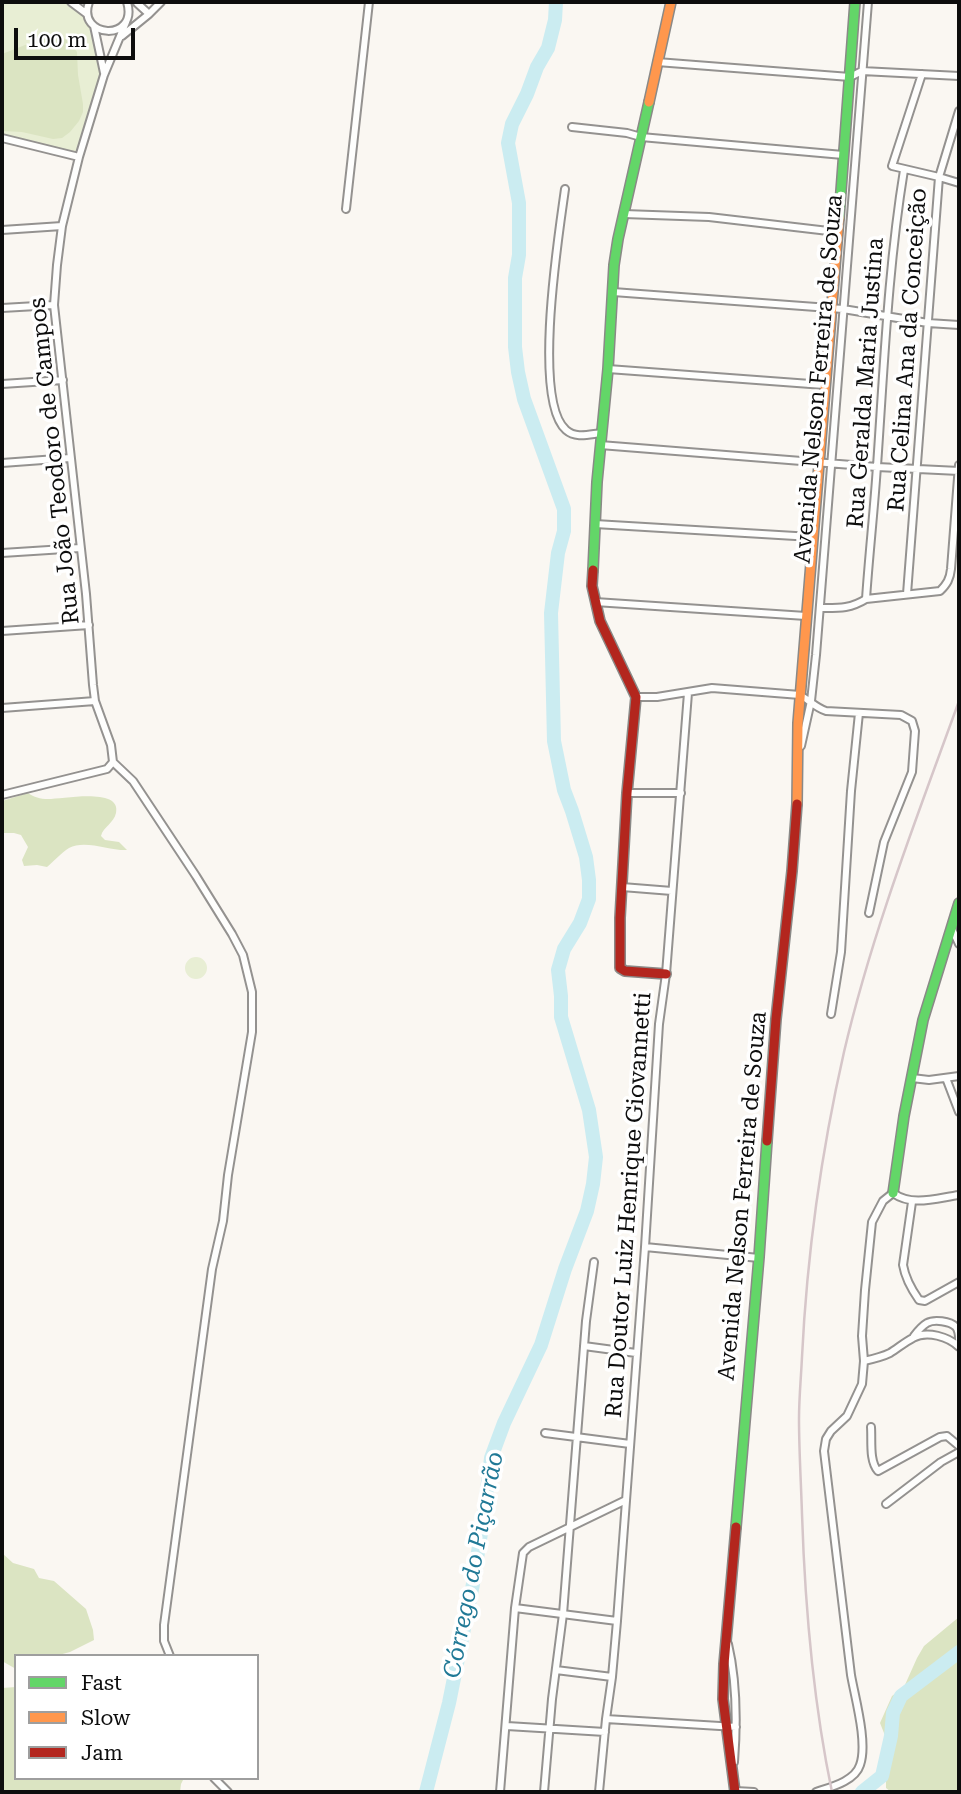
<!DOCTYPE html>
<meta charset="utf-8">
<style>
body{margin:0}
#map{position:relative;width:961px;height:1794px;overflow:hidden;background:#faf7f2;font-family:"Roboto Serif",serif}
canvas{display:block}
.frame{position:absolute;inset:0;border:4px solid #0d0d0d;pointer-events:none}
.legend{position:absolute;left:14px;top:1654px;width:245px;height:126px;box-sizing:border-box;background:#fff;border:2px solid #9e9e9e;margin:0;padding:9px 12px;list-style:none;font-size:21px;color:#0d0d0d}
.legend li{display:flex;align-items:center;gap:14px;height:35px}
.legend b{width:35px;border:2px solid #9e9e9e}
.scale{position:absolute;left:14px;top:28px;width:121px;height:32px;box-sizing:border-box;border:4px solid #0d0d0d;border-top:0;padding-left:9px;font-size:21px;line-height:24px;white-space:nowrap;color:#0d0d0d;-webkit-text-stroke:5px #fff;paint-order:stroke}
</style>
<div id="map">
<canvas width="961" height="1794"></canvas>
<div class="frame"></div>
<ul class="legend">
<li><b style="height:9px;background:#63d668"></b>Fast</li>
<li><b style="height:9px;background:#ff974d"></b>Slow</li>
<li><b style="height:9px;background:#b3261e"></b>Jam</li>
</ul>
<div class="scale">100 m</div>
</div>
<script>
const g = document.querySelector('canvas').getContext('2d');
g.lineJoin = 'round';
function fill(path, color) { g.fillStyle = color; g.fill(path, 'evenodd'); }
function stroke(path, color, width, dash) { g.strokeStyle = color; g.lineWidth = width; g.lineCap = dash ? 'butt' : 'round'; g.setLineDash(dash || []); g.stroke(path); }
function drawText(font, color, halo, rows, align = 'center') {
  g.font = font + ' "Roboto Serif",serif'; g.lineWidth = 7; g.setLineDash([]); g.textBaseline = 'middle'; g.strokeStyle = halo; g.fillStyle = color; for (const [text, x, y, turn = 0] of rows) {
    g.save(); g.translate(x, y); g.rotate((+turn || 0) * Math.PI / 180); g.textAlign = isNaN(turn) ? turn : align; if (halo) g.strokeText(text, 0, 0); g.fillText(text, 0, 0); g.restore();
  }
}
fill(new Path2D(`
 M2,2H71L87,14L94,26L104,75L79,157L2,138Z
 M185 968a11 11 0 1 1 22 0a11 11 0 1 1-22 0Z`), '#e8eed4');
fill(new Path2D(`
 M56,33L68,41L77,52L78,75L83,104V112L79,121L70,132L62,138L53,139L22,132L2,131V54Z
 M28,793C34,797 40,799 48,799C63,799 122,787 116,813C114,823 103,827 101,836L105,840L119,842L127,850C110,851 85,839 69,848C61,853 54,861 47,867L37,865L24,866L22,860L28,847L21,835L14,833H2V801Z
 M2,1553L13,1563L34,1569L39,1578L54,1581L86,1609L93,1630L94,1640L70,1652L55,1656H16V1669L2,1661Z
 M959,1617V1792C936,1792 914,1792 891,1792L886,1788V1756L890,1748L880,1723L892,1696L904,1687L917,1658L924,1646Z
 M16,1687V1778H184L181,1784L180,1792H2V1688Z`), '#dbe4c2');
stroke(new Path2D(`
 M426,1792L449,1703L473,1584L484,1514L491,1458L504,1423L541,1345L565,1269L587,1211L593,1184L596,1157L589,1110L561,1017V996L558,970L564,949L580,923L589,899V880L586,857L572,811L564,790L554,741L551,613L558,553L564,531V509L524,399L518,372L515,347V278L519,255V203L508,143L512,124L527,94L537,67L548,48L555,20L556,2
 M862,1792L882,1776L891,1736L893,1713L901,1696L959,1652`), '#cbecf1', 14);
const street = new Path2D(`
 M71,2L87,14
 M89,2C76,39 139,42 127,2
 M137,3L149,14
 M94,26L104,73
 M122,36L149,14L161,2
 M657,62L850,77L862,71L959,76
 M922,74L892,166L939,177L959,183
 M572,127L627,133L641,137L843,155
 M2,138L79,157
 M565,189C559,233 532,400 566,430C576,439 590,434 602,433
 M346,209L369,2
 M624,214L709,217L837,232
 M2,230L62,226
 M613,292L843,309L928,323L959,325
 M2,308L54,305
 M608,369L824,385
 M2,384L63,380
 M600,445L877,467L959,471
 M2,463L70,458
 M595,524L812,537
 M2,553L80,548
 M907,594L939,177L959,111
 M866,599C869,555 874,511 877,466C884,367 888,268 904,170
 M595,602L806,616
 M820,608C838,608 850,609 866,599L940,591C947,584 950,579 951,569L959,465
 M2,631L89,625
 M688,693L666,974L659,1024L645,1247L617,1621L612,1677L606,1719L736,1727
 M636,697H657L712,688L800,695C809,700 816,708 826,711L901,715L912,721L915,731L912,772L884,842L869,913
 M2,708L95,701
 M801,746L811,701L816,655L868,2
 M113,762L133,781L196,876L232,934L243,955L252,992V1032L228,1175L223,1221L212,1269L164,1625V1641L170,1656
 M113,762L111,745L95,701L93,685L86,594L54,305L57,265L62,226L79,157L104,75L126,22
 M627,793H681
 M2,795L107,769L113,762
 M622,887L672,891
 M952,929L959,944
 M831,1014L841,952L851,791L859,713
 M912,1078L929,1080L959,1076
 M946,1078L959,1112
 M912,1202L903,1265C905,1277 912,1290 919,1300L925,1301L959,1282
 M645,1247L759,1258
 M914,1336C917,1332 922,1326 927,1323C934,1319 950,1321 956,1327C959,1331 959,1335 959,1339
 M584,1346L636,1353
 M864,1361C873,1359 882,1357 890,1353C898,1348 905,1342 913,1338C927,1330 949,1337 959,1347
 M871,1427C872,1441 869,1461 878,1471L940,1437L947,1436L959,1446
 M545,1433L630,1444
 M886,1504L941,1462L959,1452
 M515,1608L617,1621
 M728,1644C737,1682 737,1723 734,1762
 M556,1670L612,1677
 M507,1726L605,1732
 M214,1778L228,1792
 M735,1791L754,1792
 M500,1792L515,1608L523,1553L529,1547L626,1500
 M544,1792L552,1699L563,1614L586,1321L594,1262
 M599,1792L606,1719
 M816,1792C831,1787 855,1781 860,1765C868,1743 855,1698 851,1675C842,1600 833,1525 824,1451L826,1439L831,1431L847,1416L862,1384L864,1361L862,1336L865,1290L872,1222L883,1201L893,1193C912,1207 937,1198 959,1195`);
const fast = new Path2D(`
 M839,218L855,2
 M593,570L597,482L608,369L614,265L618,239L649,102
 M893,1193L904,1116L923,1020L959,903
 M736,1527L759,1257L767,1141`);
const slow = new Path2D(`
 M649,102L671,2
 M797,804L798,723L839,218`);
const jam = new Path2D(`
 M593,570L592,586L600,621L636,697L627,793L620,918V968L625,971L666,974
 M767,1141L776,1019L792,871L797,804
 M735,1792L723,1699L724,1664L736,1527`);
stroke(street, '#949290', 10);
stroke(fast, '#8a8987', 12);
stroke(slow, '#8a8987', 12);
stroke(jam, '#8a8987', 12);
stroke(street, '#fefefd', 6);
stroke(fast, '#63d668', 9);
stroke(slow, '#ff974d', 9);
stroke(jam, '#b3261e', 9);
stroke(new Path2D(`
 M832,1792C813,1701 805,1607 802,1514C801,1482 799,1450 799,1419C799,1398 801,1378 802,1357C807,1254 821,1153 844,1052C872,932 917,817 959,701`), '#d6c6c9', 2.5);
drawText('23px', '#0d0d0d', '#fff', [
 ["Rua Celina Ana da Conceição",908,350,-86],
 ["Avenida Nelson Ferreira de Souza",819,379,-85],
 ["Rua Geralda Maria Justina",866,383,-86],
 ["Rua João Teodoro de Campos",55,461,-96],
 ["Avenida Nelson Ferreira de Souza",743,1196,-85],
 ["Rua Doutor Luiz Henrique Giovannetti",629,1205,-86]
]);
drawText('italic 24px', '#207996', '#fff', [
 ["Córrego do Piçarrão",474,1565,-79]
]);
</script>
